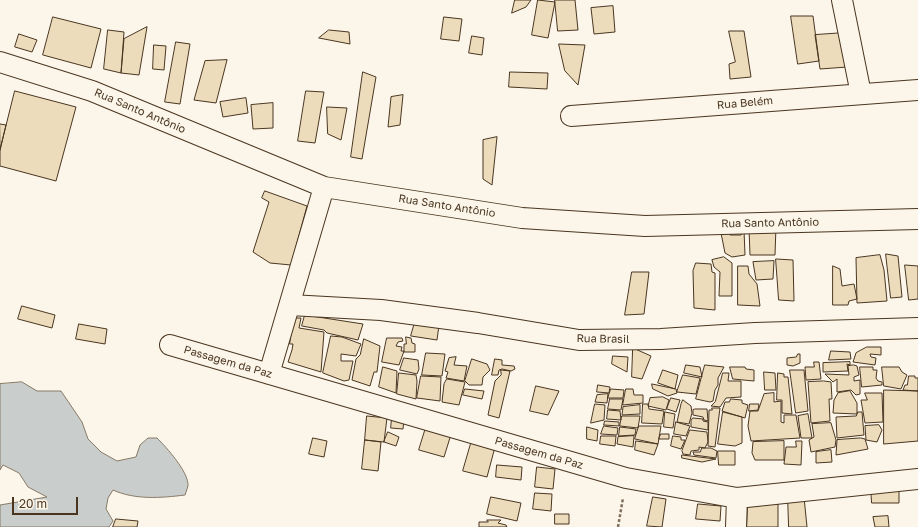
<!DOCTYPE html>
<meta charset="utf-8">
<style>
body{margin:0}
#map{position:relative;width:918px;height:527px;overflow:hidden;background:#fbf6e9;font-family:"Golos Text",sans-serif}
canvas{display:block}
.scale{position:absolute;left:12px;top:497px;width:66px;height:18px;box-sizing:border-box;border:2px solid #4a3520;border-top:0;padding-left:5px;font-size:12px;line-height:14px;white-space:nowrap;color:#4a3520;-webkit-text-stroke:3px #fbf6e9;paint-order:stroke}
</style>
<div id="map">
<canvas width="918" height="527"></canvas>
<div class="scale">20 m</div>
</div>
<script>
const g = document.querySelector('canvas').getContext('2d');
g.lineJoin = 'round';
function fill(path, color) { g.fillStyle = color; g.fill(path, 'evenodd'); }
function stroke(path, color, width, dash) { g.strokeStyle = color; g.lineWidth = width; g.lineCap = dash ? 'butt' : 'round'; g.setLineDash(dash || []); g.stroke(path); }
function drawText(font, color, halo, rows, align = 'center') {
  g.font = font + ' "Golos Text",sans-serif'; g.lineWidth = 3; g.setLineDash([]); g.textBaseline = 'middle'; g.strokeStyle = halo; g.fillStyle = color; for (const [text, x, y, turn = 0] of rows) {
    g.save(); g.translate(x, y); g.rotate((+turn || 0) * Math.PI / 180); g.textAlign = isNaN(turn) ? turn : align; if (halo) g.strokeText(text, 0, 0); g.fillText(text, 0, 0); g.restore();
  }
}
const water = new Path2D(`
 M22,382L37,391H61L82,422L88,439L101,452L117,461L136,457L140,445L148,438H157C166,447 189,472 188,486C187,489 186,492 185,495C161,498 135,500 113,490L108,498L106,509L113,521L109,527H0V505L47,497L28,487L19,473L3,465L0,470V384Z`);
fill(water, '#c9cecd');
stroke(water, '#887966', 1);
const building = new Path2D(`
 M515,0H531L526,7L512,13Z
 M538,0L555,2L548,38L532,35Z
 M555,0H575L578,30L558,31Z
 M613,6L615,32L594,34L591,8Z
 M791,16H813L819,61L798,64Z
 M53,17L101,29L91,68L43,55Z
 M444,17L462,19L459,41L441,39Z
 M147,27L139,75L121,73L124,39Z
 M108,30L124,32L121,73L104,69Z
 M329,30L349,32L350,44L319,38Z
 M729,31H744L751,77L730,79L729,64L735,62Z
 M844,33L847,67L820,69L815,35Z
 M19,34L37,40L32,52L15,47Z
 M472,36L484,38L482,55L469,53Z
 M176,42L190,44L180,104L165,102Z
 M559,44L585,45L578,85L565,71Z
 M154,45L166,46L164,70L153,69Z
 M227,60L216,103L194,100L205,61Z
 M363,72L376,77L362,159L351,157Z
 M510,72L548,73L547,89L509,87Z
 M15,91L76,107L56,181L0,166V150Z
 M306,91L324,92L315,143L298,141Z
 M403,95L400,125L388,127L391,97Z
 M246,98L248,113L223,117L220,102Z
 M273,103V128L253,129L251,105Z
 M327,107L347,108L341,140L328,134Z
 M0,124L6,125L0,150Z
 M497,137L492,185L483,179V140Z
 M265,191L307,206L291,265L270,263L253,252L269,202L262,198Z
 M776,226L775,255H750L749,228Z
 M730,227V235H741L744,230L745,255L732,257L725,253L720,228Z
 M886,254L898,256L902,297L891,298Z
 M880,255L884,270L887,301L857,303L856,258Z
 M724,257L732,263V296H719L720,272L714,267L712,260Z
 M776,259L793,260L794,301L779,300Z
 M774,261L773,279L756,280L753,262Z
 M696,263L711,264L712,272L715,273V310L694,308L693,271Z
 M905,265L918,266V299L909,300Z
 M738,266H748L749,274L757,284L760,306L738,305Z
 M833,266L840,269L842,286L854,284L857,299L849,301L848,305H833Z
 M632,272H649L644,314L625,315Z
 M22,306L55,315L52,328L18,319Z
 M305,315L363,324L358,340L327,333L324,330L302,326Z
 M294,318H301L299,328L324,332L321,372L288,362L292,350L293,344H290Z
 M415,322L439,325L437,340L411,336Z
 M79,324L107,329L105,344L76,339Z
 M331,336L342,337L361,344L356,356L341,354V361H353L349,380L344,381L323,373Z
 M406,337L411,338L412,343L415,344V352H404V344H406Z
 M387,338H402L403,341L398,342L396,346L402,347L401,351H404L399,365L382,362Z
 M364,339L380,346L377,372H374L370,386L352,380L356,359L360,355Z
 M867,347H881V355L870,354L871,357L876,358L875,365L853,362L856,353Z
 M633,348L651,356L642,379L632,377Z
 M831,351L850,352L851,359L829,360Z
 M426,353L445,354L442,376L422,375Z
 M798,354H800V363L793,366L787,365V358L796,357Z
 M613,356L628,357L627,372L612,364Z
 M456,357L454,365L467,366L464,381L446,378L448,372L445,371L449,358Z
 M404,358L418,360L419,369L417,374L400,370Z
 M472,359L487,364L490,370L483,377L482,385H469L465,381Z
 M495,359L502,360V365L514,366L515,369L511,371L502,369L499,370L498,375H492Z
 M814,362H819L821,379L806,380L805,367H814Z
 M850,362V365L847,364L848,371L823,372V363Z
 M686,365L700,367L702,377L684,373Z
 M705,365L724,367L718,378V385L715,390L713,401L710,402L696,399Z
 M854,365L857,366L859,375L854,377V381L860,380V394L856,395L851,390L837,392V379L833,382L825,374L849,375L848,366Z
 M383,367L397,371L396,393L379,387Z
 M730,367H745L746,369L754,370V381L733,379Z
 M860,367H873V370H877L876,378L878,381L882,382V385L862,387Z
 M882,367H899L902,372L907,375L901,389L884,386Z
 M501,370L510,371L499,418L488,415L495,381L501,375Z
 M663,370L678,375L675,389L658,383Z
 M790,370H804L808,411L796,413Z
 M764,372L775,373L776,390H765Z
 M399,373L416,375L417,381L416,399L397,394Z
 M723,373H729L728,381H741V397L726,398L720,407L711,406L715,402Z
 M778,373L784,374V377H788L792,414L782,413V400H777Z
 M683,375L700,378L696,394L677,392Z
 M421,376L441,377L440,401L417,398Z
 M909,376H915V378H918V391L903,390L905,385H907Z
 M447,379L465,382L459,405L442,402L444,384Z
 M824,381L831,382L832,399H829L830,421L811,423L808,382Z
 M652,384L676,389L677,393L668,396L653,389Z
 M598,385L610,387L609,393L597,392Z
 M536,386L559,391L548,415L530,411Z
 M465,389L484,391L482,399L463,395Z
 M611,389L624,390L623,398H608Z
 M626,389H633L634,395H643V403L623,405Z
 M884,390L918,391V441L884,444Z
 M850,391L857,403V414L833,413L834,400L838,393Z
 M774,393V402L781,401V422L784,423V415H796L800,438L751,441L748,426L750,411H758L764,394Z
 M865,393H882L883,422L865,423L861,400H867Z
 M608,394L607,403L595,402L597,395Z
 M663,397L669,400L666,410L648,406L650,398Z
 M671,398L680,400L676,412L667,409Z
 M610,399H623L621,410L608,409Z
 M731,399L742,400V403L748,405L745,418L722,411L725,402H729Z
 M683,400L691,406L692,413L689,424L677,422L681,404Z
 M595,404L605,405L604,420L591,423Z
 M643,404H648L649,409L664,411L662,424L642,423Z
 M750,404H759L758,410L749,411Z
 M640,405V414L622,415L623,407Z
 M712,408H720L715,447L708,446L709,410H712Z
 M695,409H707L708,421L704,420L703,417L693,415V410Z
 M608,410L620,411L621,420L607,419Z
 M665,412L675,414L673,428L664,427Z
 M723,412L742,417V443L735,446L718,444Z
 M858,412H862L864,435L837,438L836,417L856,416Z
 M808,414L812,438H801L798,416Z
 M367,416L387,418L384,442L365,440Z
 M622,416H640L638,428L620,426Z
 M392,418L404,419L403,429L391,428Z
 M693,418L703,419V421L708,422V430L691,427V421Z
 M428,421L453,428L444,457L419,450Z
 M605,421L619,422V426L604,425Z
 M676,422L690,426L686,436L674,434Z
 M831,423L836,440L835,447L811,452L809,440L814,437L812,424Z
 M879,425L882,430L877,442L866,440L865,426Z
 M604,426L618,428L617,435L601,434Z
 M639,426H661L658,444L635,439Z
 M587,427L598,430L597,441L587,439Z
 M620,427L636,429L635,435L619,436Z
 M690,430L707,432L708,442L705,448L699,447V450L691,451L690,455L683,454L682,451Z
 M388,432L399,437L396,446L384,442Z
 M661,434H669V439H659Z
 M601,436H616L615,446L600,444Z
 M634,436L633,447L617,444L618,437Z
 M673,436L681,437V440H685L681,449L671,446Z
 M313,438L327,441L324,457L309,454Z
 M861,438L865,439L868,449L836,455L837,440Z
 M365,440L381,442L378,471L362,469Z
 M472,440L495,447L487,477L463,471Z
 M636,441L658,444L654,455L635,450Z
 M784,441V460H755L752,453L753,442Z
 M796,441H802L801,465L784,464L786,447H796Z
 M702,448H711L717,451L716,458L694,455L693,452H700Z
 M831,450L832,462L816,463V452Z
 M718,451H735V465H719Z
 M682,455L716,459L702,462L682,458Z
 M497,465L522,467L521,480L496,477Z
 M537,467L555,469L553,489L535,487Z
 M871,488H899V503H872Z
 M535,493L552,494L551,511L533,509Z
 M491,497L521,503L517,521L487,514Z
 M653,497L666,499L662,527L647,526Z
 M788,497H804L807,527H789Z
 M748,501L778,504V527H747Z
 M698,504L721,506L720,521L696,519Z
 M555,514H569V524H555Z
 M888,516L889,527H875L873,517Z
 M116,519L138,521L137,527H113Z
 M487,520H501L498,523L506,525L507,527H479V522H488Z`);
fill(building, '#ecdcbc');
stroke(building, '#4a3520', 1);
const street = new Path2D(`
 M842,0L861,94
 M0,62L92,91L324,187L522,218L645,226L918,219
 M571,116L918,90
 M290,305L381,310L478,323L579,340L661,339L755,333L918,328
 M170,345L626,478L737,498L918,479
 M269,374L324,187
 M736,527L737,498`);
stroke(street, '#4a3520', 22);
stroke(new Path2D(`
 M618,527L623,498`), '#7f6f5c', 2.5, [3, 2]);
stroke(street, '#fbf6e9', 20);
drawText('11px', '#4a3520', '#fbf6e9', [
 ["Rua Belém",745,103,-5],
 ["Rua Santo Antônio",140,111,23],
 ["Rua Santo Antônio",447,206,9],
 ["Rua Santo Antônio",770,223,-1],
 ["Rua Brasil",603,339,1],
 ["Passagem da Paz",228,362,16],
 ["Passagem da Paz",539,453,16]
]);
</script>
